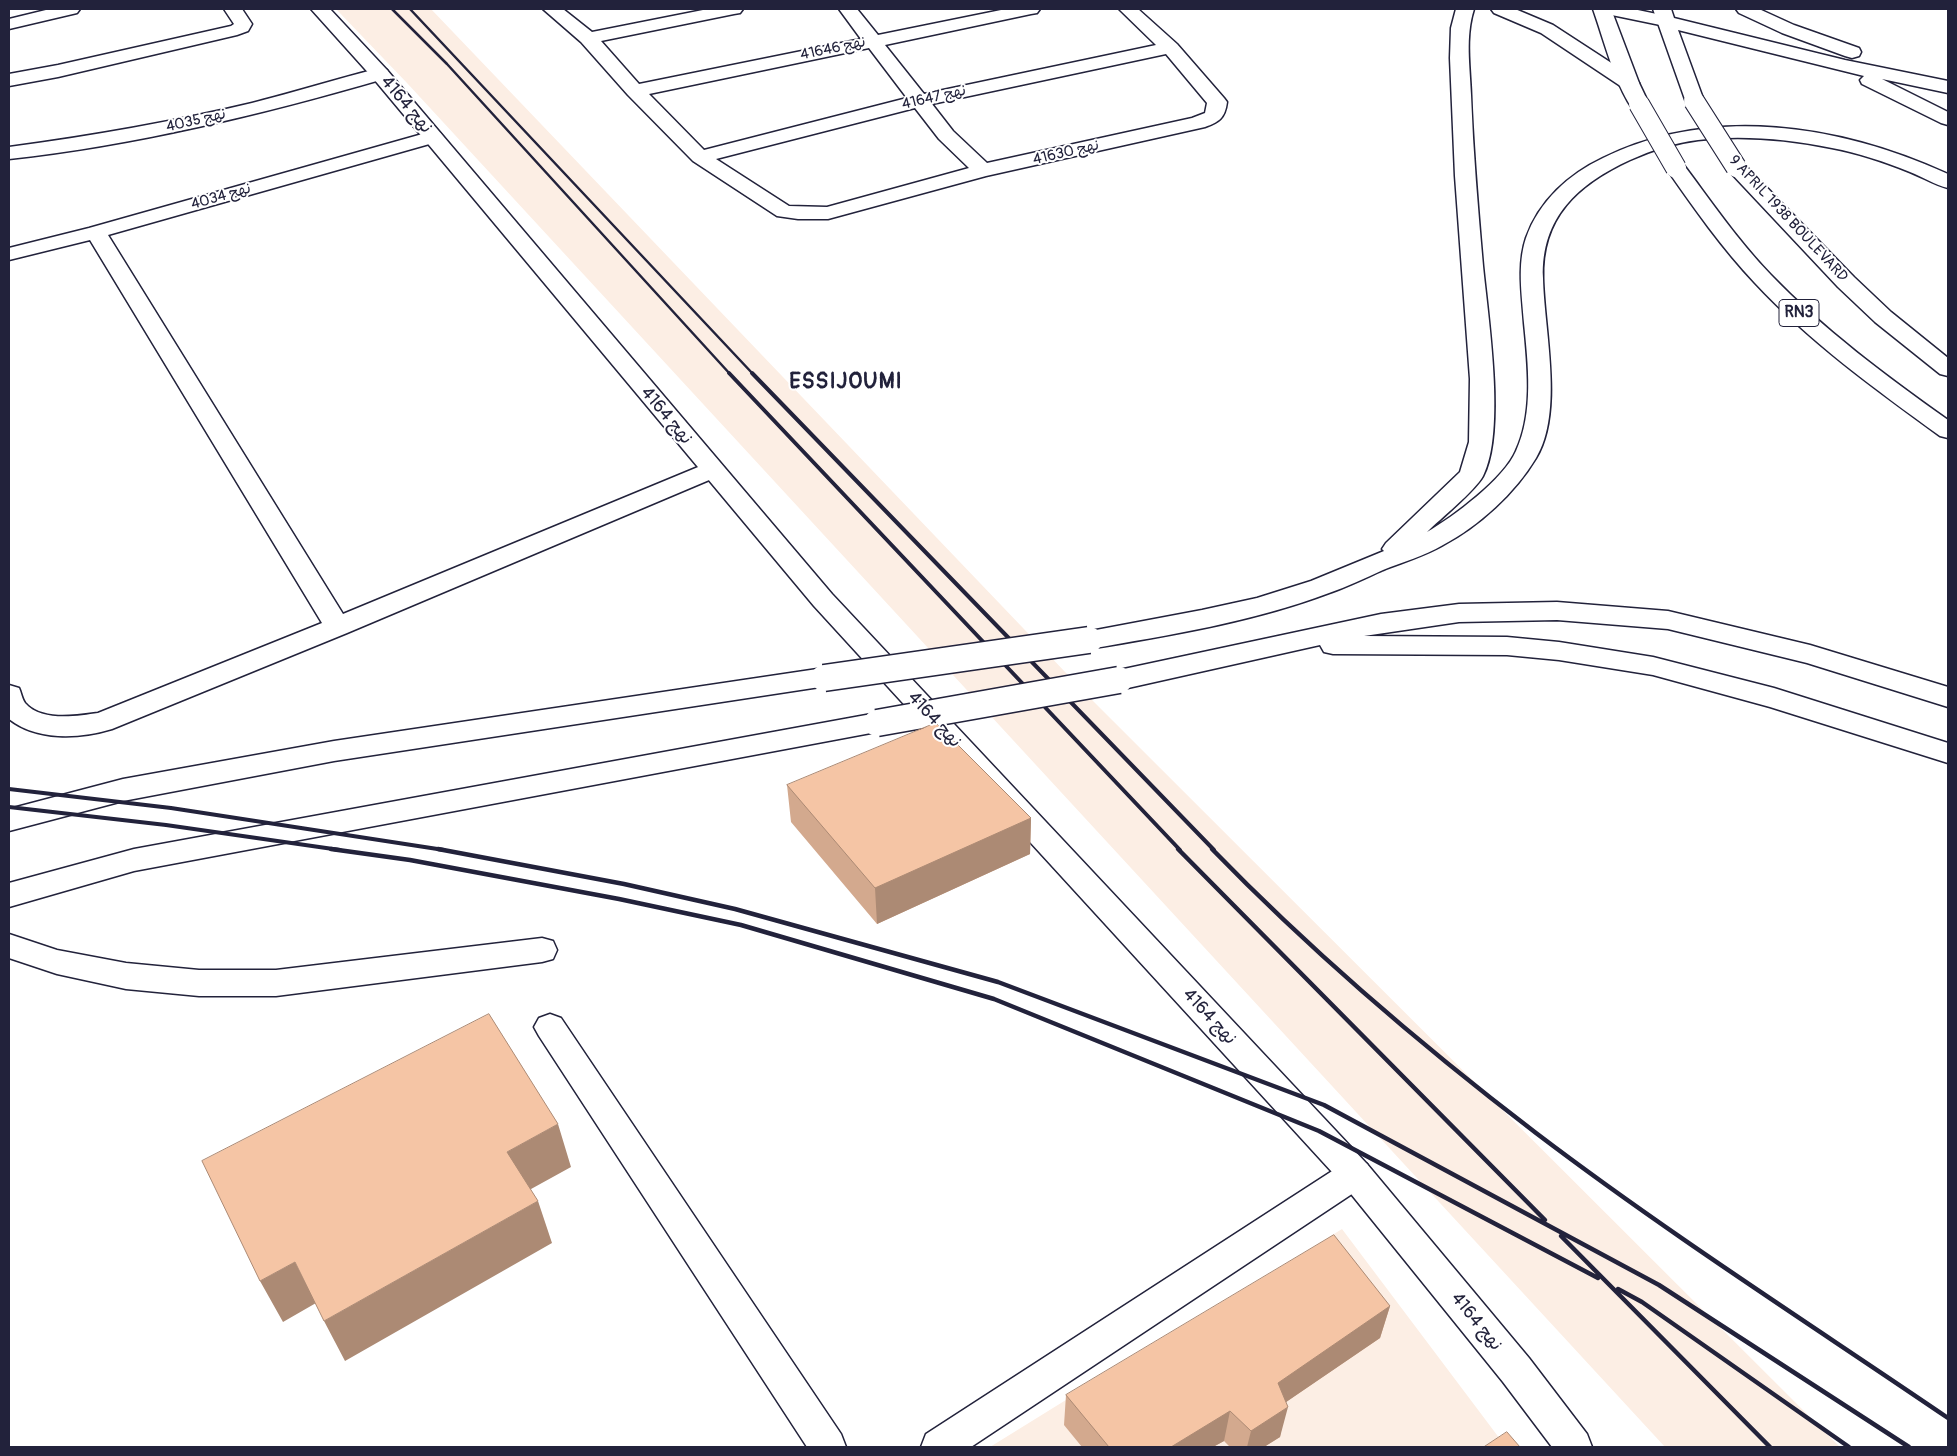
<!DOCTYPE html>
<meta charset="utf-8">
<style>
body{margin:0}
#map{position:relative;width:1957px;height:1456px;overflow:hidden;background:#fff;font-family:Pangolin,sans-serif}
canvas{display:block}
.frame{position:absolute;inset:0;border:10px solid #22223b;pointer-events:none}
</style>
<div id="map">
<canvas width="1957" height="1456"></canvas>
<div class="frame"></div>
</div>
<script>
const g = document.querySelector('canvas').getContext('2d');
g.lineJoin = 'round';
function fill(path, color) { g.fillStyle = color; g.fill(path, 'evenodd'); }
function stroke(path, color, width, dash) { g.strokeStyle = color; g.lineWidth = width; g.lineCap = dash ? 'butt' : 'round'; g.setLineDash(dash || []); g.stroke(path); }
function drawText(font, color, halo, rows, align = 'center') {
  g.font = font + ' Pangolin,"Playpen Sans Arabic",sans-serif'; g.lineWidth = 4; g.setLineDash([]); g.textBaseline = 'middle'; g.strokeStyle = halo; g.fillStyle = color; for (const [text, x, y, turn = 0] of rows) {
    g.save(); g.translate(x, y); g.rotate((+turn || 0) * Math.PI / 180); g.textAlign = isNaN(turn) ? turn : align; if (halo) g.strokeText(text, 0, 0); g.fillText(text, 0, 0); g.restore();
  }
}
fill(new Path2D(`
 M336,9H431L1089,697L1840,1447H1665L407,83Z
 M1342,1229L1506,1447H990Z`), '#fceee4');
const street = new Path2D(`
 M50,9H80L77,13L9,29V19Z
 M224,9H242L252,24L248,31L237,35L58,77L9,86V74L58,65L231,26L234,24Z
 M543,9H563L592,32L708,9H743L740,13L734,14L601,41L639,84L861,39L839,9H857L878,35L1006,9H1040L1037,13L1031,14L885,45L924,94L1156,45L1119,9H1138L1177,44L1224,98L1227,102C1225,118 1219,122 1205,127L986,176L828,219H798L777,216L693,161L628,95L581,42ZM869,48L907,98L704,150L649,94ZM1166,54L1207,103L1205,113L1192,118L987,163L953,131L932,104ZM915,108L939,139L969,168L827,207L789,206L716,159Z
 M380,68L387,70L389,74L387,78C263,114 137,145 9,159V147C91,136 172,122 252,103C295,92 337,79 380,68Z
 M433,131L440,133L443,137L440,141L108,235L343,614L703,465L712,462L721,465L724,470L721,475L347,633L112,729C79,739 37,741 9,719V685L19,688C21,692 22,699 25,703C41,722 77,716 98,713L322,623L90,240L9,260V248L89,228Z
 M9,934L57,950L126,963L199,970H276L542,938L553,941L557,950L553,959L542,962L276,996H199L126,989L57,974L9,958Z
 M550,1014L561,1018L841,1434L846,1447H807L539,1036L534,1027L539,1018Z
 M1355,1159L1367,1164L1372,1174L1367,1184L971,1447H921L926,1434L1343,1164Z`);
const secondary = new Path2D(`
 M311,9H330L387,70L832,594L1367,1164L1529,1358L1587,1434L1592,1447H1552L1503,1382L1343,1184L814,606L373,78Z
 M1491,9H1515L1553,25L1636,79L1639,83L1636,87L1629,89L1622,87L1541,33L1494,13Z
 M1599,9H1633L1671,17L1674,21L1671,25L1665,26L1602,13Z`);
const primary = new Path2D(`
 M1456,9H1474C1465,37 1470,66 1471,95C1473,152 1478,209 1483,266C1488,317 1506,432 1483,476C1475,491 1440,519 1427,532C1453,517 1504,479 1516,451C1534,412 1528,364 1524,323C1522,295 1517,265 1526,238C1539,201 1569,174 1603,158C1712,104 1841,125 1948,174V188C1935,185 1923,177 1910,172C1885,162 1859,153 1832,148C1788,139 1742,135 1698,140C1674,143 1652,150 1630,160C1578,184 1541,217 1543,278C1544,330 1564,412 1536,458C1515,493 1479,526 1443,545C1424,556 1403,562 1383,570C1365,578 1347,587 1329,593C1252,622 1170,635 1089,649L1080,647L1076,640L1080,633L1202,610L1257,598L1311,581L1384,551L1382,549L1386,543L1460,472L1469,442L1470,379L1455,176L1450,58L1451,28Z
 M1593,9H1611L1639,83L1649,104L1646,108L1639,110L1632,108C1614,81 1604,40 1593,9Z
 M1653,9H1671L1674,18L1845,60L1948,81V93L1882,79L1948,112V125L1941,123L1862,84L1860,80L1864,76L1678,30L1704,101L1701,105L1694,107L1687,105Z
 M1736,9H1759L1794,25L1859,48L1861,52L1859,56L1852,58L1845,56L1782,33L1739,13Z
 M1736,161L1743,163L1854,277L1891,312L1948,358V376L1940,374L1875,322L1838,287L1729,171L1726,167L1729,163Z
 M1676,162L1683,164C1711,201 1738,241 1771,275C1824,330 1886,376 1948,420V438L1940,436C1875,389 1809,341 1755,283C1722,248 1693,207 1666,168L1669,164Z
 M1557,602L1668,611L1810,645L1948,687V707L1807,663L1668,629L1557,620L1459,622L1364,636L1507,637L1559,642L1653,657L1774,688L1948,743V763L1770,707L1653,675L1559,660L1507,655L1333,654L1324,652L1320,645L1119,690L1110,687L1106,680L1110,673L1119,670L1381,614L1459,604Z
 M824,668L833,671L837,678L833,685L334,761L123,801L9,831V809L123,779L334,741Z
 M877,713L887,716L891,723L887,730L134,871L9,907V883L134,849Z`);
stroke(street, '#22223b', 3);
stroke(secondary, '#22223b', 3);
stroke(primary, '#22223b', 3);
fill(street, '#fff');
fill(secondary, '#fff');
fill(primary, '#fff');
stroke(new Path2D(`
 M392,9L447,64L730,374
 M410,9L753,374`), '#22223b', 2.5);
stroke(new Path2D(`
 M729,373L1180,850
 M752,373L1214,850
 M9,789L171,808L444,850
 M9,807L166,825L340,850`), '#22223b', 4);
stroke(new Path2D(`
 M331,849L410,860L619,899L741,925L994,999L1319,1131L1598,1278
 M438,849L624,884L735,909L998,982L1324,1105L1659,1285L1909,1447
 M1178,849L1545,1220
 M1212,849C1312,952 1422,1046 1536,1133C1669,1234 1810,1324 1948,1418
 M1561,1236L1770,1447
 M1618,1289L1642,1302L1849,1447`), '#22223b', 4.5);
const primaryBridgeFar1 = new Path2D(`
 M1694,101L1736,167
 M1639,104L1676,168`);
const primaryBridge = new Path2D(`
 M824,678L1089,640
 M877,723L1119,680`);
stroke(primaryBridgeFar1, '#22223b', 22, []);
stroke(primaryBridge, '#22223b', 29, []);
stroke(primaryBridgeFar1, '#fff', 20);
stroke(primaryBridge, '#fff', 26);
fill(new Path2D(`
 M787,785L1031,818L1030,854L877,924L791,822Z
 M1390,1306L1380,1338L1286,1402L1280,1437L1264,1447H1230L1224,1441L1213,1447H1082L1064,1425L1066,1395Z`), '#d3a98e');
fill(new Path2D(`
 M1031,818L1030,854L877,924L875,888Z
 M558,1124L571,1167L522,1194L507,1152Z
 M538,1201L552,1243L345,1361L324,1321Z
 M295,1262L316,1303L283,1322L260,1281Z
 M1390,1306L1380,1338L1270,1413L1278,1383Z
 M1288,1407L1280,1437L1264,1447H1247L1251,1431Z
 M1230,1411L1224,1441L1213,1447H1171Z`), '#ac8a74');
const building = new Path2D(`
 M936,723L1031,818L875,888L787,785Z
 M489,1014L558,1124L507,1152L538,1201L324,1321L295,1262L260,1281L202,1161Z
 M1334,1235L1390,1306L1278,1383L1288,1407L1251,1431L1230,1411L1171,1447H1109L1066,1395Z
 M1507,1432L1520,1447H1484Z`);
fill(building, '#f5c5a5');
stroke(building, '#ac8a74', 1);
drawText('15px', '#22223b', '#fff', [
 ["نهج 41646",833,49,-12],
 ["نهج 41647",934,98,-13],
 ["نهج 4035",196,121,-13],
 ["نهج 41630",1066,153,-13],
 ["نهج 4034",221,197,-16],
 ["9 APRIL 1938 BOULEVARD",1788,219,47]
]);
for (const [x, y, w] of [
 [1799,313,40]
]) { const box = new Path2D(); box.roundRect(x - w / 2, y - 13.5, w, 27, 4); g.fillStyle = '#fff'; g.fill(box); stroke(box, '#22223b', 1); }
drawText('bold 16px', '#22223b', null, [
 ["RN3",1799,313]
]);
drawText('18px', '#22223b', '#fff', [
 ["نهج 4164",406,105,50],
 ["نهج 4164",666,416,50],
 ["نهج 4164",934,720,47],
 ["نهج 4164",1209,1017,47],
 ["نهج 4164",1476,1322,51]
]);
g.letterSpacing = '1px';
drawText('bold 22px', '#22223b', '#fff', [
 ["ESSIJOUMI",846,382]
]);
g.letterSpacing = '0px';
</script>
